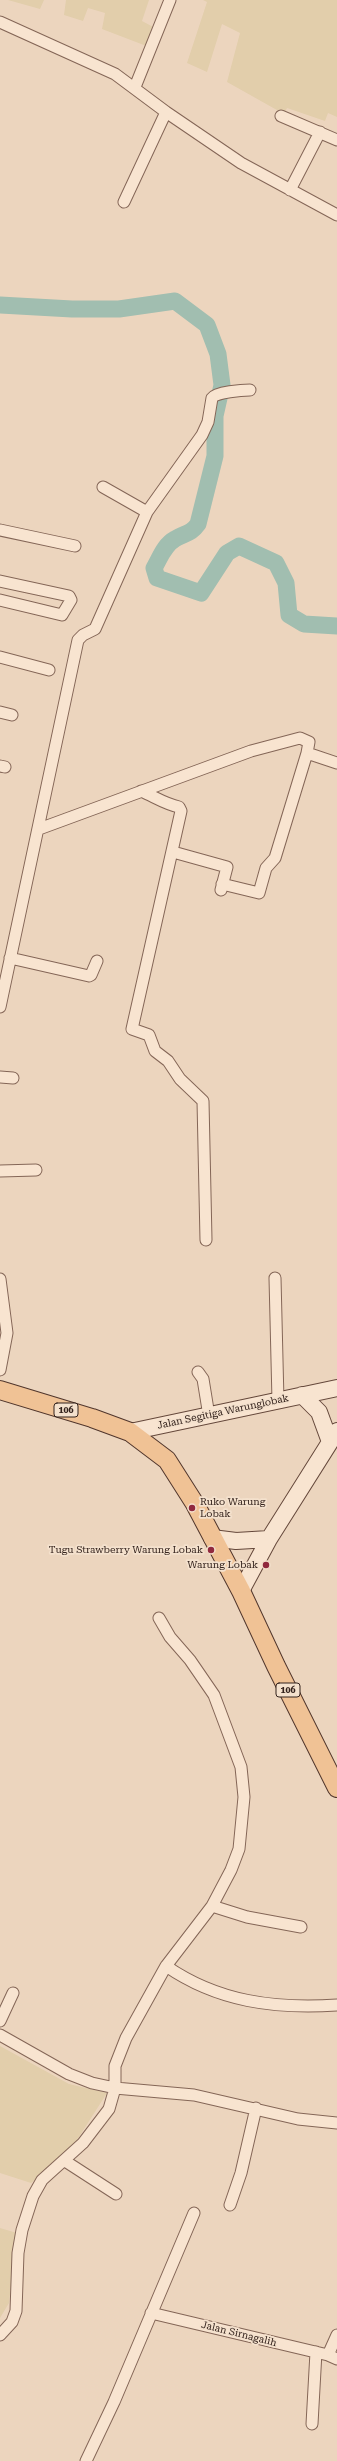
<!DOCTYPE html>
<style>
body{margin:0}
canvas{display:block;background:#ecd5be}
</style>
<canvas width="337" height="2461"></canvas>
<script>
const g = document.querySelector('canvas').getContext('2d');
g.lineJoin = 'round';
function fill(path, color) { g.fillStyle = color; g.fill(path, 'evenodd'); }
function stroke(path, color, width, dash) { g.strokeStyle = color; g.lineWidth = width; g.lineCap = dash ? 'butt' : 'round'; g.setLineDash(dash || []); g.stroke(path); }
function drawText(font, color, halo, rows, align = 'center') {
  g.font = font + ' "Roboto Serif",serif'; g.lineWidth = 3.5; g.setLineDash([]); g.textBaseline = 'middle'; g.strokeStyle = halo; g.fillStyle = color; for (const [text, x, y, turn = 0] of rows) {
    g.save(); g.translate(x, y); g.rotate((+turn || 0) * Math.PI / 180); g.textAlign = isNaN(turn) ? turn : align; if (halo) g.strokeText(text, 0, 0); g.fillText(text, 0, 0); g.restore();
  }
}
fill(new Path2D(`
 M8,0H44L40,9Z
 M66,0H149L142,21L157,29L149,47L102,29L105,13L88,8L83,21L64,15Z
 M203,0H337V117L328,113L325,121L287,108L284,114L227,82L240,33L222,24L207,72L187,63L207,2Z
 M0,2046L69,2084L107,2093L68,2154L31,2183L0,2173Z
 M0,2228L17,2233L9,2303L0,2318Z`), '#e2ceab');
stroke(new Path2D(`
 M0,305L72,309H119L175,301L207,325L218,354L222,385L215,416V456L198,524C191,534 185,533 175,539C164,545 160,558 154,568L157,578L201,593L227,553L239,546L276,563L286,583L289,615L304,624L337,626`), '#a1beb0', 17);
const street = new Path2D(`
 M0,22L115,74L166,112L241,163L337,215
 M135,87L170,0
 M281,116L337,140
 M290,190L320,132
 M124,202L166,112
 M103,487L147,512
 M0,530L75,546
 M0,581L69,596L71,600L62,615L0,600
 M0,657L49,670
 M0,712L12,715
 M0,766L5,767
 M141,791C155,797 165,804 179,807L181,811L132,1029L149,1035L155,1051L168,1061L180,1079L203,1101L206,1240
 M39,829L251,751L300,738L309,742L307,753
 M173,852L227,867L221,890
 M222,884L259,893L266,868L275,858L307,753L337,763
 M10,958L89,976L91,975L97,961
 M0,1007L78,640L83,635L95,629L147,512L202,435L208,422L212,398C216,392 243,390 250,390
 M0,1077L13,1078
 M0,1171L36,1170
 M275,1278L278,1401
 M0,1279L7,1333L0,1370
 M198,1372L203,1379L209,1416
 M212,1906L247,1917L301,1927
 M166,1966C218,2002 275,2009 337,2005
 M0,2021L13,1993
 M0,2035L69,2074L92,2083L115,2088L194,2095L298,2119L337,2123
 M65,2161L116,2194
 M230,2205L241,2173L256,2108
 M151,2313L328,2355
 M0,2335L12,2322L16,2311L18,2253L22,2230L33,2196L42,2180L83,2143L109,2109L115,2088V2066L126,2038L166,1966L212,1906L231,1870L239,1849L244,1797L241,1767L214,1695L190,1660L170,1637L159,1618
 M337,2335L328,2355L337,2359
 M312,2424L316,2352
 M86,2461L114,2402L194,2213`);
const secondary = new Path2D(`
 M302,1395L319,1412L330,1442
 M130,1432L337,1388
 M212,1538L236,1541L269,1539
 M241,1591L269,1539L337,1431`);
const primary = new Path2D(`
 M0,1390L92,1418L130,1432L167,1460L195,1504L241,1591L276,1666L337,1788`);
stroke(street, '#846657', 13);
stroke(secondary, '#65483b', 18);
stroke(primary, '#51362c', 20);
stroke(street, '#f8e4d0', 11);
stroke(secondary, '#f8e4d0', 16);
stroke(primary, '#f0c295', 18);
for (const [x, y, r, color] of [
 [192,1508,4,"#91293e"],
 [211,1550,4,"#91293e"],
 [266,1565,4,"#91293e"]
]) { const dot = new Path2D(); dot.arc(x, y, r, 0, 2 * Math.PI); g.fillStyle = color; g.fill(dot); stroke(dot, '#f4e1cd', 1.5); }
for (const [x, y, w] of [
 [66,1410,24],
 [288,1690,24]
]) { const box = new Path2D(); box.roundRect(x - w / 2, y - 7, w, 14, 3); g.fillStyle = '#f4e1cd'; g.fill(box); stroke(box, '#33221c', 1); }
drawText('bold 9px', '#33221c', null, [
 ["106",66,1410],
 ["106",288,1690]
]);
drawText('10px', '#33221c', '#f4e1cd', [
 ["Jalan Segitiga Warunglobak",223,1412,-12],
 ["Jalan Sirnagalih",239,2334,14]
]);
drawText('10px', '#33221c', '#f4e1cd', [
 ["Ruko Warung",200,1502,"left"],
 ["Lobak",200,1514,"left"],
 ["Tugu Strawberry Warung Lobak",203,1550],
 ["Warung Lobak",258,1565]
], 'right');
</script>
